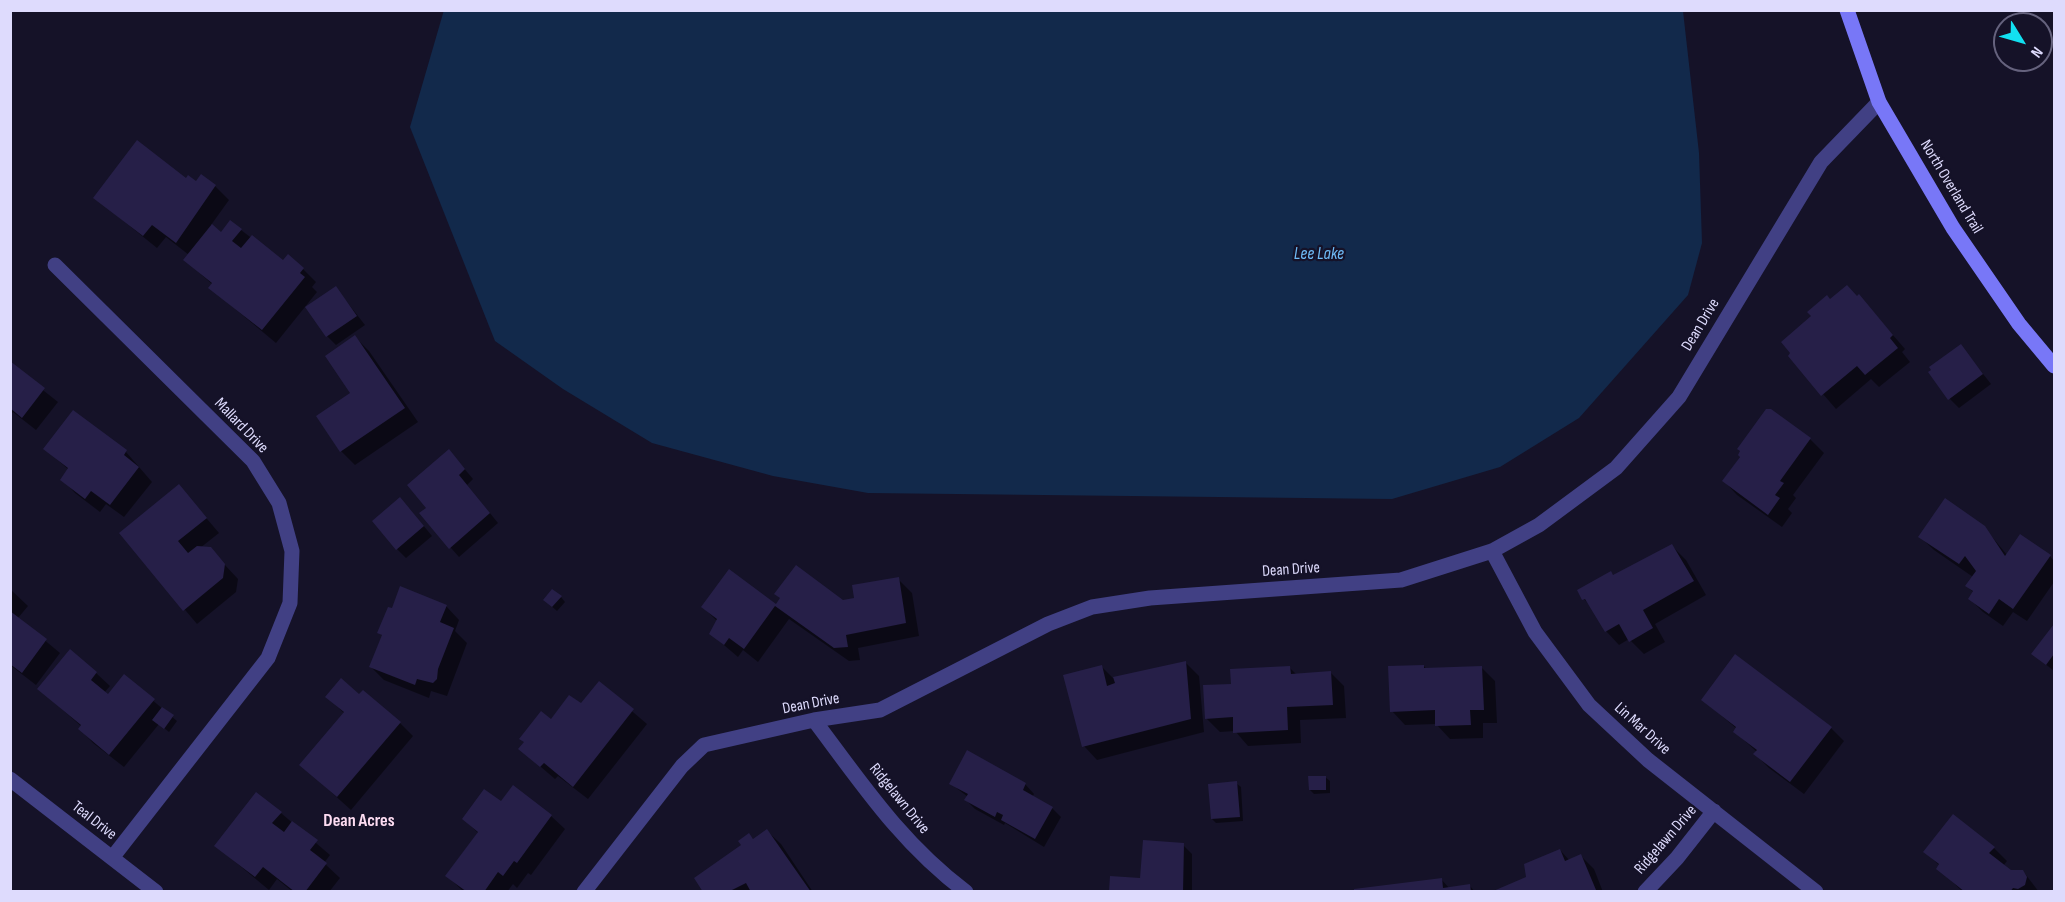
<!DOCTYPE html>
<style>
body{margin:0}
#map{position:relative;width:2065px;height:902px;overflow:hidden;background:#151228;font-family:"Sofia Sans Condensed",sans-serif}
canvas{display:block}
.frame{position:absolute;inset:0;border:12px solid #dedbfd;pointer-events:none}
.north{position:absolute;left:1993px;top:12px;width:60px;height:60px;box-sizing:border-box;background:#151228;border:2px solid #65627d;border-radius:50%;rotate:127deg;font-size:16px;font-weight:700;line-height:24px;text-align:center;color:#dedbfd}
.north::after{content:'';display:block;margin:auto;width:21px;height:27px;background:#12e0f1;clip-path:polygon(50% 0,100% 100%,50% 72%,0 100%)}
</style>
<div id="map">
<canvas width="2065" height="902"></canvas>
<div class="frame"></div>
<div class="north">N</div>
</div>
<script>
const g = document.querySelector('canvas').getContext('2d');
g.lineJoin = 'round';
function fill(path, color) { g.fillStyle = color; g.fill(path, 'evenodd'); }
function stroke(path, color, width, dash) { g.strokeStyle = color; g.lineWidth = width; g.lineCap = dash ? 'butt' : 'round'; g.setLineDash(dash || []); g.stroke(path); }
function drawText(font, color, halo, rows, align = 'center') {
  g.font = font + ' "Sofia Sans Condensed",sans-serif'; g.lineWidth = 4.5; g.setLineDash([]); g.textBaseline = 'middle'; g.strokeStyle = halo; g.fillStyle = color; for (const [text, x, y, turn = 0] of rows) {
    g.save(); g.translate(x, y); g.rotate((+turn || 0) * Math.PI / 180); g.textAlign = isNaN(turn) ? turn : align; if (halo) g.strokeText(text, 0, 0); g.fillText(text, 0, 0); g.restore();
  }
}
fill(new Path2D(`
 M444,10L1683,11L1699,153L1702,243L1688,295L1579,418L1500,467L1392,499L868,493L773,476L652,443L563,389L495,341L410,127Z`), '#12294b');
fill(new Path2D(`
 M187,180L215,186L229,200L211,225L221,234L241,230L283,262L303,269L316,282L312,287L317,292L276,343L210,288L213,285L185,260L189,255L166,237L157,248L95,198Z
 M336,288L365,325L336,345L327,336Z
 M1859,296L1905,349L1902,352L1910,362L1879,387L1871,379L1836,409L1790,356L1830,301Z
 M355,337L369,351L418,422L355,465L341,451L318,417L352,394Z
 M1961,346L1991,384L1959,408L1950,399L1934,371Z
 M10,364L58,402L36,430L13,412L10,416Z
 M1771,410L1810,439L1824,453L1793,495L1796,498L1788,509L1792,513L1782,527L1737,495L1724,481Z
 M73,413L126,452L152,482L124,517L106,504L100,512L75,493L62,479L69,470L45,449Z
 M457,460L473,479L467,485L498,523L459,557L421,514L428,508Z
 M179,486L219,533L200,548L210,549L238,579L236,592L197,624L121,534Z
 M409,508L432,536L406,558L397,549Z
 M1984,527L2007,555L2050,556L2054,561V582L2027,621L2013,612L2003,626L1983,612L1970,599L1974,593L1967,586L1973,577L1934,550L1920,537Z
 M1672,546L1686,560L1706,595L1655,624L1665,642L1644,654L1629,639L1619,645L1606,631L1592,608L1584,599L1611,573L1614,576Z
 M898,579L912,593L919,636L858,648L860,660L849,661L789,619L758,662L743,650L738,657L711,634L718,622L703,607L776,606L856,600Z
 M10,589L28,606L18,618L60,653L36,685L10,665Z
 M561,597L565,602L557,611L549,604Z
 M446,606L459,620L455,631L467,643L447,696L431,691L429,698L384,680L371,667L383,636L379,633L393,610Z
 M2054,627V671L2033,654Z
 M1185,662L1199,676L1204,732L1097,760L1084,746L1101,666L1113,678Z
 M1424,666L1427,670L1482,668L1495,681L1497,723H1483V738L1450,739L1436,724L1405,725L1392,711Z
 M1290,668L1297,675L1331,673L1344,686L1346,718L1300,720L1301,743L1248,746L1235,731L1220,732L1206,718Z
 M96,673L110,686L104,693L108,696L124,676L177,721L169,732L159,724L124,767L93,743L80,729L82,727L39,689Z
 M599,683L647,724L588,799L558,776L555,779L520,749L551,721L581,705Z
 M360,696L400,723L413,736L351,810L301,765L345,714L327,697Z
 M1702,699L1831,728L1844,741L1804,794L1769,768L1755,754L1757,752L1735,732L1737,729Z
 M1325,777L1330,781V793L1314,794L1310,790Z
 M950,783L1025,784L1034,794L1032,797L1052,808L1061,817L1044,847L1005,823L1004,825L975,809L966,800L968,797Z
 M1236,783L1241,787L1243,821L1216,823L1212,819Z
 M281,813L330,855L324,863L340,878L329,892H293L277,879L269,890L216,846Z
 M551,816L565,829L531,875L528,873L517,888L513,884L507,892H464L447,876L479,834L464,819Z
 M767,831L781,844L813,892H705L749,835L754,840Z
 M1183,845L1192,854V892H1111L1142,880Z
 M1994,848L2007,861L2003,866L2011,872L2023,871L2039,892H1963L1938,868L1940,866L1925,852Z
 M1560,850L1570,861L1581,856L1594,869L1603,892H1495L1528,878Z
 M1441,879L1450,889L1470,886L1475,892H1356Z`), '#0007');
fill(new Path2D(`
 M137,140L186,178L188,175L196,181L201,174L216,185L176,243L152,225L143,236L93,198Z
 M230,220L242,229L232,241L241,248L252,235L283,260L288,254L304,268L300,273L305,277L262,330L208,288L212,283L183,260L212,224L221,232Z
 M1847,285L1857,296L1859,294L1893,335L1890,338L1898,348L1865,375L1857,366L1821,396L1788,356L1790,353L1781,342L1811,316L1807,312L1827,295L1830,299Z
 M336,286L357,316L326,337L305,307Z
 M355,335L405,408L340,452L316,416L350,393L325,356Z
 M1961,344L1983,374L1948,400L1928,372L1931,370L1929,367Z
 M10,361L45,388L22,418L10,408Z
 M1766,409H1771L1811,438L1780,481L1784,483L1775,495L1780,498L1768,515L1722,481L1740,457L1738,455L1740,451L1737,449Z
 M73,410L127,450L124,455L139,467L110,505L91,491L85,499L60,480L68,468L43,449Z
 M449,449L465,469L459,475L490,513L449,549L419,513L426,508L407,485Z
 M179,484L207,518L178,541L188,553L197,546L211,547L225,564L223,578L183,611L119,533Z
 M400,497L424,526L396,550L372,521Z
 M1945,498L1985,526L2005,556L2020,534L2051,555L2013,609L1999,599L1989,614L1968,599L1973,591L1965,586L1976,571L1965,556L1959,564L1918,537Z
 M1672,544L1694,581L1643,610L1653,628L1629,642L1619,624L1605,632L1585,599L1582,600L1577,590L1611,571L1613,575Z
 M796,565L843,600L854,598L852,585L899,577L906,623L846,635L848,647L834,648L775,606L744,649L729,638L724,645L709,634L717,619L701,607L729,569L776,604L780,598L774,594Z
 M400,586L447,605L440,622L454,628L438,669L437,679L433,683L417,679L415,685L369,667L382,635L377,633L388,607L392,608Z
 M552,589L562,596L552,607L543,600Z
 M10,611L47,639L22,673L10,664Z
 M2054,624V654L2046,665L2031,654Z
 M70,649L97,672L91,680L108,694L124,674L155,699L109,755L78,729L81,725L37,689Z
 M1735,654L1832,727L1790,782L1753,754L1757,750L1733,732L1736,727L1701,700Z
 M1186,661L1191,719L1082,747L1063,675L1102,665L1107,686L1115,683L1113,677Z
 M1424,665V668L1482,666L1484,710H1470L1471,725L1435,726V710L1390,712L1388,666Z
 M1290,666L1291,674L1331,671L1333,705L1287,707L1288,730L1233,733V717L1205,719L1203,685L1231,684L1230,669Z
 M341,678L359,694L363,690L401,722L337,797L299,765L344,712L325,697Z
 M599,681L634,709L573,787L544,763L540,767L518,749L524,742L519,739L541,711L551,719L569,695L581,703Z
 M162,707L174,715L164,729L152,720Z
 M967,750L1026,783L1023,790L1053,807L1035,839L1001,820L1003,815L997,812L995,817L964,800L968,794L949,784Z
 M1308,776H1326V790H1309Z
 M1237,781L1240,817L1211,819L1208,784Z
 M513,785L552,815L517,863L514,861L503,876L498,872L484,892H467L445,876L478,832L462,819L484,789L501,801Z
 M256,792L282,812L272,823L284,832L292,821L318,840L310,850L327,863L305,892H295L263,867L255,877L214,846Z
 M1953,814L1995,847L1989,853L2011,870H2023L2027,877L2025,885L2018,889L2013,888L2010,892H1965L1936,869L1939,864L1923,852Z
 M767,829L811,892H751L746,883L728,892H703L694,878L741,845L738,841L749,833L753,839Z
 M1143,840L1184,843L1183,892H1109L1110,876L1140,878Z
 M1560,849L1565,861L1581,854L1596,890L1491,892L1526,877L1524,864Z
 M1442,878L1443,888L1470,884L1471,892H1354V889Z`), '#261f48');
stroke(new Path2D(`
 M55,265L253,461L279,503L292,551L290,603L268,658L112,858
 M1492,551L1535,632L1589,705L1648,760L1816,892
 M814,720C862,784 901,843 966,892
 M10,779L156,892
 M584,892L682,766L704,745L814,720L880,710L1048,624L1092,607L1150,598L1401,580L1492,551L1539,525L1616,468L1679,397L1821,162L1879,102
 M1645,892L1677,858L1714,811`), '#414084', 15);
stroke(new Path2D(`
 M1847,10L1879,102L1953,228L2019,324L2054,366`), '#7877f7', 15);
drawText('16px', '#dedbfd', '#151228', [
 ["North Overland Trail",1951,187,59],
 ["Dean Drive",1701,325,-59],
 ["Mallard Drive",241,426,46],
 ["Dean Drive",1291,570,-4],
 ["Dean Drive",811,704,-11],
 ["Lin Mar Drive",1642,729,42],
 ["Ridgelawn Drive",899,799,51],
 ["Teal Drive",94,821,38],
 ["Ridgelawn Drive",1666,840,-49]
]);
drawText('italic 18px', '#6fbbf7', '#151228', [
 ["Lee Lake",1319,254]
]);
drawText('bold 18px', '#fddcf2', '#151228', [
 ["Dean Acres",359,821]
]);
</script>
